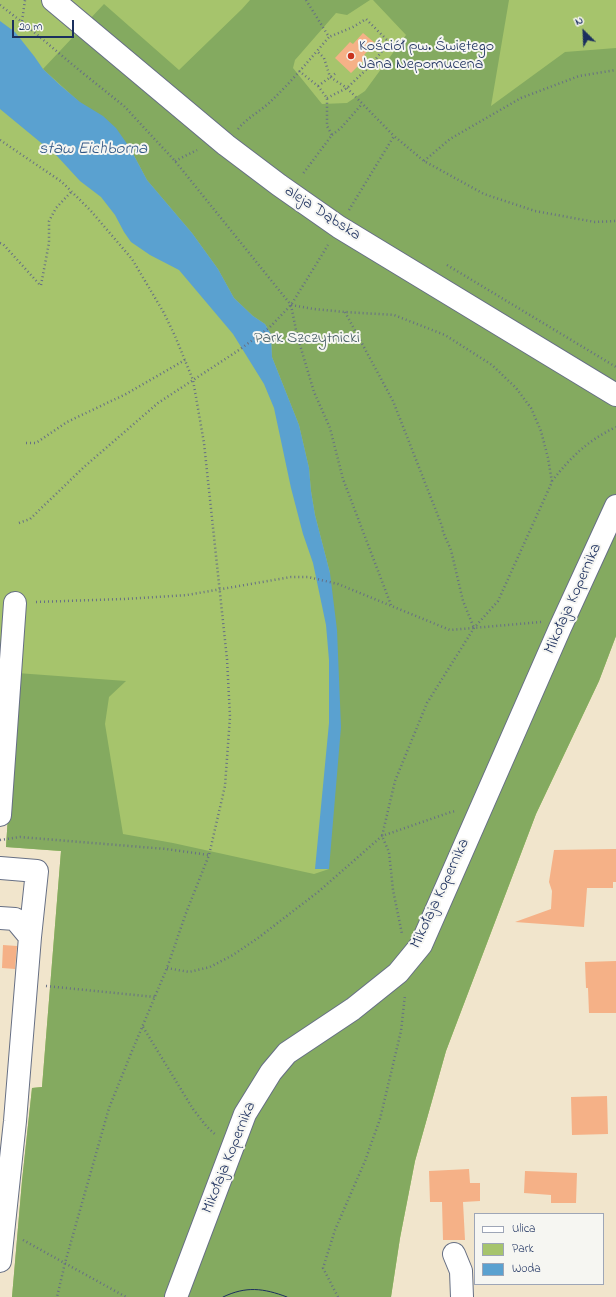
<!DOCTYPE html>
<meta charset="utf-8">
<style>
body{margin:0}
#map{position:relative;width:616px;height:1297px;overflow:hidden;background:#f1e5cc;font-family:"Indie Flower",sans-serif}
canvas{display:block}
.legend{position:absolute;left:474px;top:1213px;width:130px;height:72px;box-sizing:border-box;background:#f6f6f2;border:1px solid #9ea6b7;margin:0;padding:5px 7px;list-style:none;font-size:12px;color:#1b2f5e}
.legend li{display:flex;align-items:center;gap:8px;height:20px}
.legend b{width:20px;border:1px solid #9ea6b7}
.north{position:absolute;left:564px;top:12px;width:40px;height:40px;-webkit-text-stroke:3px #f6f6f2;paint-order:stroke;rotate:336deg;font-size:11px;font-weight:700;line-height:16px;text-align:center;color:#1b2f5e}
.north::after{content:'';display:block;margin:auto;width:14px;height:18px;background:#1b2f5e;clip-path:polygon(50% 0,100% 100%,50% 72%,0 100%)}
.scale{position:absolute;left:12px;top:20px;width:62px;height:18px;box-sizing:border-box;border:2px solid #1b2f5e;border-top:0;padding-left:5px;font-size:12px;line-height:14px;white-space:nowrap;color:#1b2f5e;-webkit-text-stroke:3px #f6f6f2;paint-order:stroke}
</style>
<div id="map">
<canvas width="616" height="1297"></canvas>
<ul class="legend">
<li><b style="height:5px;background:#fff"></b>Ulica</li>
<li><b style="height:11px;background:#a6c46c"></b>Park</li>
<li><b style="height:11px;background:#5aa1d0"></b>Woda</li>
</ul>
<div class="north">N</div>
<div class="scale">20 m</div>
</div>
<script>
const g = document.querySelector('canvas').getContext('2d');
g.lineJoin = 'round';
function fill(path, color) { g.fillStyle = color; g.fill(path, 'evenodd'); }
function stroke(path, color, width, dash) { g.strokeStyle = color; g.lineWidth = width; g.lineCap = dash ? 'butt' : 'round'; g.setLineDash(dash || []); g.stroke(path); }
function drawText(font, color, halo, rows, align = 'center') {
  g.font = font + ' "Indie Flower",sans-serif'; g.lineWidth = 4; g.setLineDash([]); g.textBaseline = 'middle'; g.strokeStyle = halo; g.fillStyle = color; for (const [text, x, y, turn = 0] of rows) {
    g.save(); g.translate(x, y); g.rotate((+turn || 0) * Math.PI / 180); g.textAlign = isNaN(turn) ? turn : align; if (halo) g.strokeText(text, 0, 0); g.fillText(text, 0, 0); g.restore();
  }
}
fill(new Path2D(`
 M0,0H616V636L599,681L536,814L446,1051L415,1161L400,1238L391,1297H12L22,1181L32,1088L42,1087L61,851L6,847L17,673L0,700Z`), '#a6c46c');
fill(new Path2D(`
 M250,0H370L347,15L336,13L295,60L293,68L322,104L347,103L365,91L406,35L373,0H509L491,106L565,52L616,48V636L599,681L536,814L446,1051L415,1161L400,1238L391,1297H12L22,1181L32,1088L42,1087L61,851L6,847L17,673L126,681L109,697L105,724L123,834L173,843L314,874L329,869L330,573L315,515L311,491L309,468L299,425L272,357L271,334L265,324L253,316L234,298L218,269L192,233L147,180L130,148L43,69L104,4L179,70L242,9Z`), '#84aa60');
fill(new Path2D(`
 M0,21L15,32L34,56L43,69L60,85L80,102L103,116L116,128L130,148L147,180L192,233L218,269L234,298L253,316L265,324L271,334L272,357L299,425L309,468L311,491L315,515L330,573L337,630L341,727L329,869H315L329,723V660L326,625L313,563L303,534L291,488L274,408L264,384L233,334L179,270L150,255L131,242L124,232L115,215L101,197L80,181L57,156L0,109Z`), '#5aa1d0');
fill(new Path2D(`
 M363,33L375,43L364,55L366,58L351,73L335,58L350,42L353,44Z
 M616,849V882H613V888H587L584,927L515,922L551,909L552,891L549,882L554,850Z
 M3,945L17,946L15,969L2,968Z
 M616,961V1013H589L588,988H586L585,962Z
 M607,1096L608,1134L572,1135L571,1097Z
 M469,1169L470,1183H480V1201L463,1202L465,1240H443L442,1202H430L429,1171Z
 M525,1171L577,1173L576,1203H551V1195L524,1193Z`), '#f5b187');
const minor = new Path2D(`
 M53,0L226,145L279,185L339,227L616,395
 M0,815L15,603
 M0,868L37,871L30,937L15,1121L0,1261
 M0,918L15,919L30,937
 M454,1254L461,1271L462,1297
 M176,1297L245,1114L271,1072L287,1053L353,1009L398,973L421,945L560,628L616,506`);
stroke(minor, '#666f84', 24);
stroke(new Path2D(`
 M306,0L329,37L317,51L324,58L330,77L347,88L394,136
 M0,5L22,22L79,70L124,106L175,161L291,305L314,309L345,312L394,315L445,335L492,365L516,388L531,408L541,431L548,458L552,482L498,601L474,628L427,703L395,781L382,836L389,852L393,890L402,934
 M22,21L25,0
 M299,71L318,86L327,98V126L332,135L302,175
 M318,86L336,73
 M327,98L347,88L372,64L389,42L366,19L353,27L329,37
 M238,129C247,118 259,112 269,103C286,87 302,69 317,51
 M332,135L341,128L362,104
 M0,140L62,182L91,211L132,259L164,313L175,336L193,380L204,443L227,659L230,717L225,786L209,855L186,913L167,968L132,1051L109,1108L65,1263L57,1297
 M175,161L197,150
 M424,161L450,139L521,98L579,76L616,70
 M349,210L394,136L424,161L484,194L535,211L595,222L616,221
 M0,243L3,244L40,285
 M447,265L616,367
 M41,285L49,243V221L56,208L72,191
 M291,305L297,335L314,392L330,428L343,479L391,605
 M345,312L393,401L442,526L443,532L451,550L463,601L474,628
 M26,443H36L67,422L126,394L185,360
 M552,481C572,456 587,441 616,427
 M19,523L30,519L84,467L158,403L239,350L269,328L291,305L328,245
 M36,602L123,599L187,595L291,577H308L338,584L450,630L541,622
 M0,840L20,837L166,849L209,855
 M167,968L189,972L210,967L233,955L258,938L318,892L382,836L451,812L456,811
 M46,986L155,997
 M143,1027L193,1109L207,1127L216,1135
 M23,1240L126,1297
 M338,1297L323,1268L335,1230L365,1161L380,1119L401,1031L405,995`), '#666f84', 2.5, [1, 3]);
stroke(minor, '#fff', 22);
stroke(new Path2D(`
 M223,1297C246,1286 263,1288 287,1297`), '#1b2f5e', 1);
for (const [x, y, r, color] of [
 [351,56,4,"#c8321e"]
]) { const dot = new Path2D(); dot.arc(x, y, r, 0, 2 * Math.PI); g.fillStyle = color; g.fill(dot); stroke(dot, '#f6f6f2', 1.5); }
drawText('16px', '#1b2f5e', '#f6f6f2', [
 ["Kościół pw. Świętego",359,47],
 ["Jana Nepomucena",359,65]
], 'left');
drawText('16px', '#1b2f5e', '#f6f6f2', [
 ["aleja Dąbska",322,214,33],
 ["Mikołaja Kopernika",574,599,-66],
 ["Mikołaja Kopernika",441,894,-65],
 ["Mikołaja Kopernika",230,1158,-68]
]);
drawText('16px', '#455c62', '#f6f6f2', [
 ["Park Szczytnicki",307,339]
]);
drawText('italic 17px', '#315786', '#f6f6f2', [
 ["staw Eichborna",93,150]
]);
</script>
